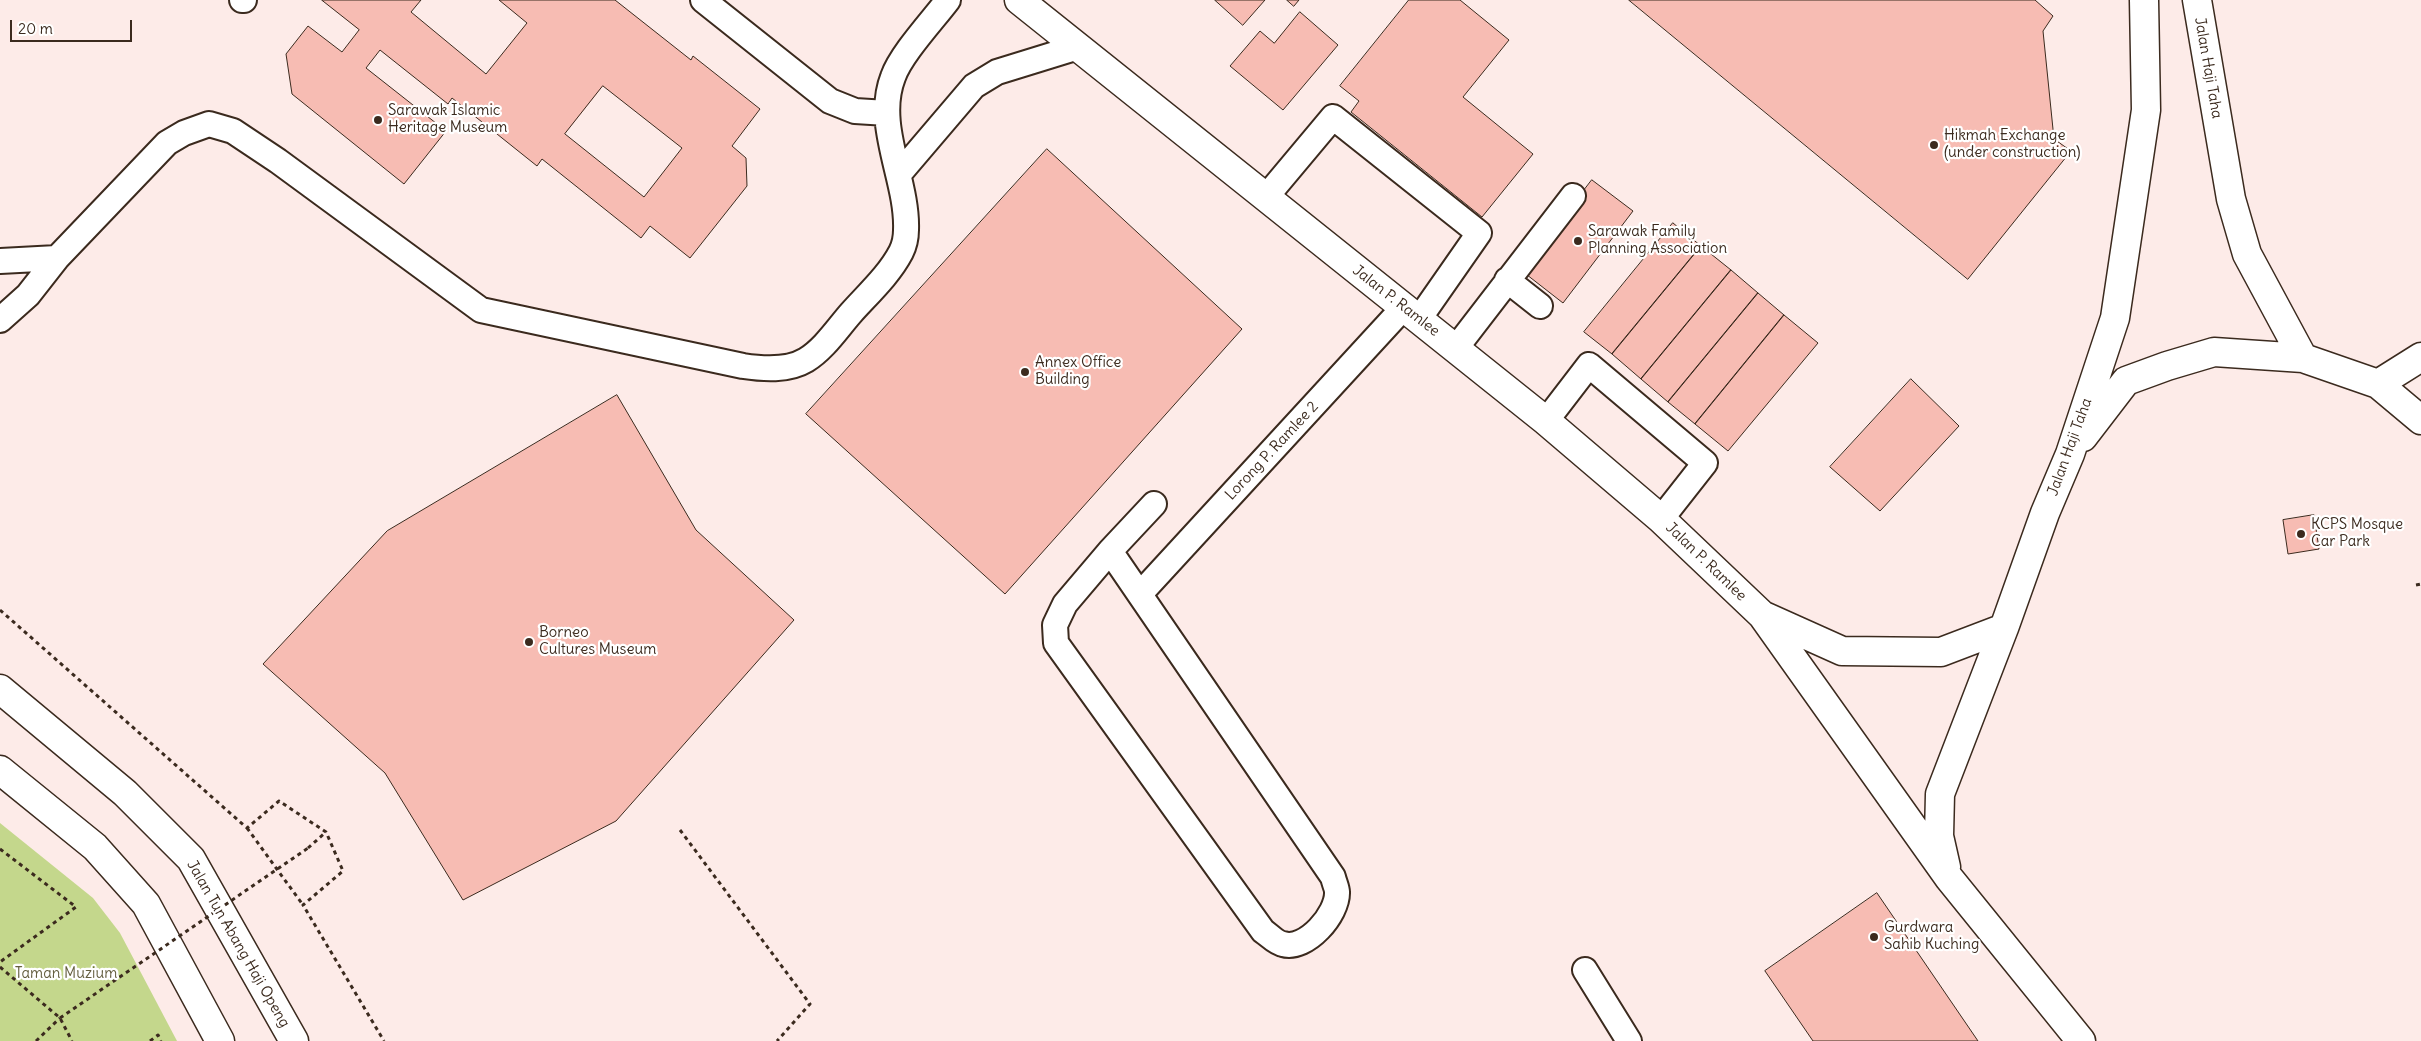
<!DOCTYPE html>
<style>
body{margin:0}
#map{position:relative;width:2421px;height:1041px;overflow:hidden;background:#fdebe8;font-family:Delius,sans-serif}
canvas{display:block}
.scale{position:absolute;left:10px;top:20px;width:122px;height:22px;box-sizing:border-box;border:2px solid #3b2a1e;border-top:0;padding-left:6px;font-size:15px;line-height:18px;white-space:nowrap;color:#3b2a1e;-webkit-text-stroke:4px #fff;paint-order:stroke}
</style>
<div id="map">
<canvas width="2421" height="1041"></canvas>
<div class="scale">20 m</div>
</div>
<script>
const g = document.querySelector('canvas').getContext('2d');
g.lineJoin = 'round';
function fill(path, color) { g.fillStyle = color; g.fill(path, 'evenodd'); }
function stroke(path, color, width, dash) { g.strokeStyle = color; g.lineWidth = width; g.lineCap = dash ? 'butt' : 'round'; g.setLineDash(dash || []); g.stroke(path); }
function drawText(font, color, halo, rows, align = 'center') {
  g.font = font + ' Delius,sans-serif'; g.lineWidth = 4.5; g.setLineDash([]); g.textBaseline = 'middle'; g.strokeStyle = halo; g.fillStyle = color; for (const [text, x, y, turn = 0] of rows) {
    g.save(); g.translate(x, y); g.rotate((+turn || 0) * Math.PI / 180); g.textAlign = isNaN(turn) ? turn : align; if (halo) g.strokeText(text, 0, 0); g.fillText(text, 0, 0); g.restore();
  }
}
fill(new Path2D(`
 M0,823L93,898L120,933L177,1041H0Z`), '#c4d78c');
const building = new Path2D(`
 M322,0H421L411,12L486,74L527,23L499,0H615L691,60L693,56L760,109L732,146L746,158L747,186L690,258L650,226L641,238L542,159L537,166L452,98L448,104L380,50L366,68L446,131L404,184L292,94L286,54L308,26L342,52L359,30ZM603,86L682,148L644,197L565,134Z
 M1215,0H1265L1243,25Z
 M1287,0H1299L1294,6Z
 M1409,0H1460L1509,40L1463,97L1533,154L1482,217L1351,112L1359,101L1340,86Z
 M1629,0H2035L2053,16L2043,31L2054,139L2071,151L1968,279Z
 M1300,12L1338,45L1283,110L1230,66L1260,31L1274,43Z
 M1047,149L1242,329L1005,594L806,414Z
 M1592,180L1633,211L1563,303L1522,271Z
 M1673,223L1701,246L1612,354L1584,332Z
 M1701,246L1731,270L1641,379L1612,354Z
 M1731,270L1758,293L1668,402L1641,379Z
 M1758,293L1784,315L1695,424L1668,402Z
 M1784,315L1818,343L1728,451L1695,424Z
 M1911,379L1959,426L1880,511L1830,467Z
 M617,395L696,530L794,620L616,821L463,900L385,773L263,664L387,531Z
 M2314,515L2319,549L2288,554L2283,520Z
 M1877,893L1978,1041H1813L1765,971Z`);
fill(building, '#f7bcb3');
stroke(building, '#3b2a1e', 1);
const service = new Path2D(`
 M242,0H244
 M703,0L830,101L855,111L887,113
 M899,174L974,86L997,72L1078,47
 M1266,197L1333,117L1479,233L1419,319
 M0,261L57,258
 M1507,280L1540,306
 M0,320L28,295L57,258L167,143L184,133L209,124L233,131L278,161L481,310L743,366C763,369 788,371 806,360C824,349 837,329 851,313C868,294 889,275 901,252C904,246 906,237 906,230C908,180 874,126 893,77C901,54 933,20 948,0
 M1456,348L1573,196
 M1546,421L1589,365L1705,463L1661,519
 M1110,551L1333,877C1334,882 1337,888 1337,892C1338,914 1306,951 1283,944C1276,943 1269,935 1263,931L1056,643L1055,625L1065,604Z
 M1110,551L1154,504
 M1140,594L1404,307
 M1585,970L1629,1041`);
const secondary = new Path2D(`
 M1019,0L1546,421L1661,519L1762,615L1949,878L2081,1041
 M2197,0L2231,199L2247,254L2303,358
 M2378,384L2421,420
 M2083,437L2126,381L2167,366L2214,352L2303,358L2378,384L2421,357
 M1764,616L1842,651L1941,652L2004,628
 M1946,867L1939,836L1940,794L2004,628L2045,513L2070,454L2115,318L2146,110L2144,0`);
const primary = new Path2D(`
 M0,689L125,793L191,859L294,1041
 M0,770L95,847L146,904L220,1041`);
stroke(service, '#3b2a1e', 28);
stroke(secondary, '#3b2a1e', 31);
stroke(primary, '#3b2a1e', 31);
stroke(new Path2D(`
 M2416,585L2421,584
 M0,610L247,828L279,801L326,832L343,871L303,905L384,1041
 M247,828L303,905
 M680,830L810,1004L777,1041
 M308,848L326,832
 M0,849L76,907L0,962
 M0,967L60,1018L72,1041
 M36,1041L60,1018
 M150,1041L158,1035L161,1041`), '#3b2a1e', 3, [4, 4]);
stroke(service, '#fff', 24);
stroke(secondary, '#fff', 28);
stroke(primary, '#fff', 28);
stroke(new Path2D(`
 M60,1018L308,848`), '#3b2a1e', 3, [4, 4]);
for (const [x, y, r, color] of [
 [378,120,5,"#3b2a1e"],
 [1934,145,5,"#3b2a1e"],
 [1578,241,5,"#3b2a1e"],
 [1025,372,5,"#3b2a1e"],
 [2301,534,5,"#3b2a1e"],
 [529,642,5,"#3b2a1e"],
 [1874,937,5,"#3b2a1e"]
]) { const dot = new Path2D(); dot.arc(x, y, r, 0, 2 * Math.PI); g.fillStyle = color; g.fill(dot); stroke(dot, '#fff', 2); }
drawText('15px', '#3b2a1e', '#fff', [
 ["Jalan Haji Taha",2208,68,80],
 ["Jalan P. Ramlee",1396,301,38],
 ["Jalan Haji Taha",2070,447,-70],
 ["Lorong P. Ramlee 2",1272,451,-47],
 ["Jalan P. Ramlee",1706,562,44],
 ["Jalan Tun Abang Haji Openg",238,944,60]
]);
drawText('15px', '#3b2a1e', '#fff', [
 ["Sarawak Islamic",388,111],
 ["Heritage Museum",388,128],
 ["Hikmah Exchange",1944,136],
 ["(under construction)",1944,153],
 ["Sarawak Family",1588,232],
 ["Planning Association",1588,249],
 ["Annex Office",1035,363],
 ["Building",1035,380],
 ["KCPS Mosque",2311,525],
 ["Car Park",2311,542],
 ["Borneo",539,633],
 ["Cultures Museum",539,650],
 ["Gurdwara",1884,928],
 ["Sahib Kuching",1884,945]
], 'left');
drawText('15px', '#645e3f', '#fff', [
 ["Taman Muzium",66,974]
]);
</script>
